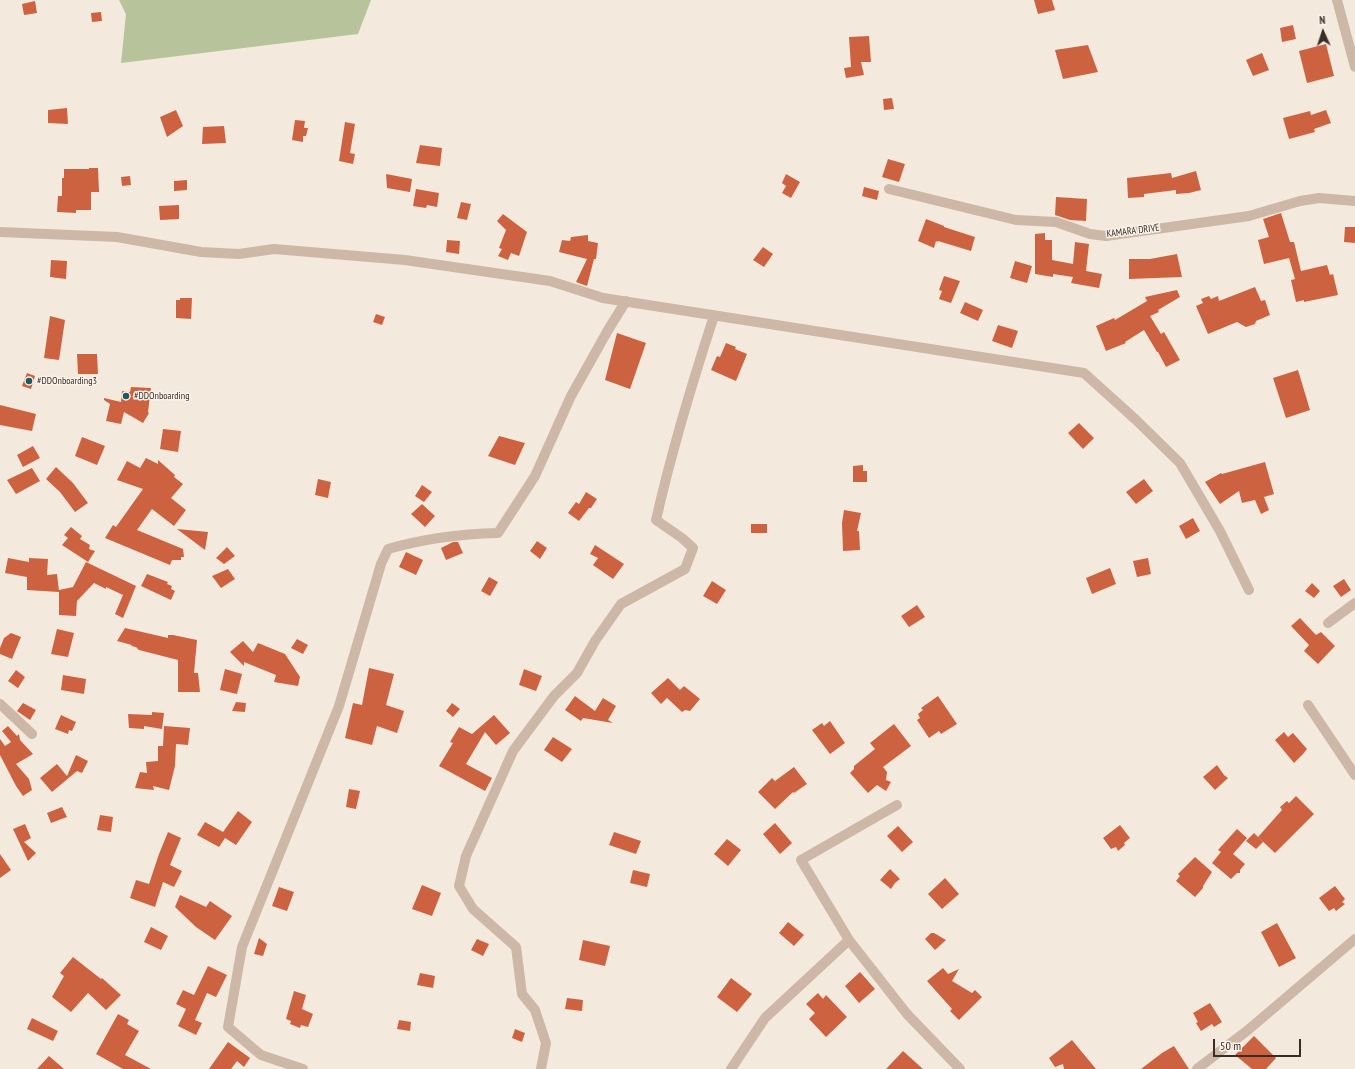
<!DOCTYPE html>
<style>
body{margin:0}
#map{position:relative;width:1355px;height:1069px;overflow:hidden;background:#f4e9dd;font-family:"PT Sans Narrow",sans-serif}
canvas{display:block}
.north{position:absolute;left:1303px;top:12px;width:40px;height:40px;-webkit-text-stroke:3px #fbf3ea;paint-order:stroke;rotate:357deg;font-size:11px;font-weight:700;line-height:16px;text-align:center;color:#392d28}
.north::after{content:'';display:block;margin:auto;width:14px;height:18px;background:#392d28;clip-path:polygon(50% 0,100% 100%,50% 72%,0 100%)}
.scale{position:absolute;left:1213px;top:1039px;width:88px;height:18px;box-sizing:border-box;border:2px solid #392d28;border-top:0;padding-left:5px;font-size:12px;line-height:14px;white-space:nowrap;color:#392d28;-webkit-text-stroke:3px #fbf3ea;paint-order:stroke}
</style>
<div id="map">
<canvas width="1355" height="1069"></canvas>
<div class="north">N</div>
<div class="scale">50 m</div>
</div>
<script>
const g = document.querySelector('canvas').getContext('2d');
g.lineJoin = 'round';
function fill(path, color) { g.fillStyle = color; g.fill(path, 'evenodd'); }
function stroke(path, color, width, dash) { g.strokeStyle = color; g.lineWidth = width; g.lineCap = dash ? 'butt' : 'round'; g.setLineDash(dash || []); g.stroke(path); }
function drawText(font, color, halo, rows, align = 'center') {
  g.font = font + ' "PT Sans Narrow",sans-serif'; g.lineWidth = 3; g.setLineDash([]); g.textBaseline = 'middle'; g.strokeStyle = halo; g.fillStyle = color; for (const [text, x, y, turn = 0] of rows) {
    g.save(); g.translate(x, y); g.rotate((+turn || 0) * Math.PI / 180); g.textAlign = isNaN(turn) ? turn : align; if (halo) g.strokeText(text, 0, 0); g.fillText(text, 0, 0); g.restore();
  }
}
fill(new Path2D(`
 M119,0H371L358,34L121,63L126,14Z`), '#b7c49b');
fill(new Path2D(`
 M1034,0H1052L1055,10L1038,14Z
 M35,1L37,13L24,15L22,4Z
 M101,12L102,21L92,22L91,13Z
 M1293,25L1296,39L1282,42L1280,28Z
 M869,36L871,62H861L864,75L846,78L844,68L851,67L849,37Z
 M1326,44L1334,76L1307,83L1299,51Z
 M1088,45L1098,72L1063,79L1055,50Z
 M1262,53L1269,70L1253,76L1246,60Z
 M892,98L894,109L884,110L883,99Z
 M67,108L68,124L48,123V110Z
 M176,110L183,126L167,137L160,117Z
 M1326,110L1331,123L1314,129L1315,132L1289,139L1283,118L1310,111L1311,115Z
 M295,120L305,121L304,128H308L306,136H303V142L292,140Z
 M345,122L355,124L350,153L355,154L353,164L339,161Z
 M224,126L226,143L202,144L203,127Z
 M420,145L442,148L440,166L416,163Z
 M888,159L905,164L899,182L882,177Z
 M89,168H98L99,192H91V210H76V213L57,212L58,196H62V178H64V169H89Z
 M1196,171L1201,190L1189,193L1176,194V190L1144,194V197L1128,198L1127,178L1171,173L1172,178Z
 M386,174L412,179L410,192L387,188Z
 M786,174L800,182L791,198L782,193L786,186L782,183Z
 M130,176L131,185L122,186L121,177Z
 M187,180V190L174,191V181Z
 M864,187L879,191L877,200L862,196Z
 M416,189L439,193L437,207L427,205L426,208L413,206Z
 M1056,197L1087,199L1086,221L1070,220L1055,215Z
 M461,202L471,204L467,220L457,218Z
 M179,205V219L160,220L159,206Z
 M1281,213L1290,242H1294L1301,271L1327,265L1330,275L1333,274L1338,295L1304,302V300L1296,302L1291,280L1295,279L1289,258L1264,264L1258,240L1269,237L1263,219Z
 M503,214L527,232L519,256L511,253L508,260L498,256L502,249L499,248L506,230L497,221Z
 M926,219L944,226V227L975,237L971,251L938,241V242L936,241L934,248L918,241Z
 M1345,227H1355V243L1344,242Z
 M1045,233V240H1052V260L1073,264L1075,242L1089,244L1086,271L1102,274L1099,288L1071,283L1073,277L1053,274V277L1035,274V234Z
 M588,235V241L598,243L596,259H594L587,286L576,282L587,259L559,252L562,240L570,241L571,237Z
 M447,240L460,241L459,254L446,252Z
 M763,247L773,254L764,267L753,260Z
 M1177,254L1182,277L1129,279V259H1150Z
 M51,260L67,261L66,279L50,277Z
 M1015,261L1032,266L1027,283L1010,278Z
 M944,276L960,281L951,303L939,299L942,291L939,290Z
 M1255,287L1261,301L1265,300L1270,315L1256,321L1255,324L1246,327L1237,322L1208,334L1196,306L1203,303L1201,299L1209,296L1211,299L1218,296L1219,301Z
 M1177,290L1180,297L1158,310L1159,312L1150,316L1161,334L1164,332L1180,360L1166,367L1158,352H1157L1144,330L1125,342L1126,343L1106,351L1096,326L1114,318L1115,320L1147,301L1145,297Z
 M180,298H192L191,319L176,318V300H180Z
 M965,302L983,310L978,321L960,313Z
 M376,314L385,317L382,325L373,322Z
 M50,316L65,320L59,360L44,358Z
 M998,325L1018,331L1012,348L992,341Z
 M617,333L646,343L630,389L605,380Z
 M726,343L736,347L735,349L747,354L736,381L711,370L717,356L720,357Z
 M77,354H97L98,374H78Z
 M1298,370L1310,410L1286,418L1273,378Z
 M27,373L35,376L31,389L22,386Z
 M131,387L151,388L148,412L149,413L143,423L124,412L121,424L106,421L110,404L104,400V398L121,402L122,391L130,392Z
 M0,405L36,414L32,431L0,425Z
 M1079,423L1094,438L1083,449L1068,433Z
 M163,429L181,431L178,452L160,449Z
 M499,436L525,443L515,465L488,456Z
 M82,437L105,446L97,465L75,456Z
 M33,446L40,458L23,467L17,455Z
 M146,458L158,464V460L175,475L174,477L183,484L171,498L186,510L174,526L152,509L137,530L183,549L184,557H181V560H172L170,565L105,538L113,525L116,527L143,489L117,480L127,461L140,468Z
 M1265,462L1274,494L1264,497L1269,510L1261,514L1255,500L1242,503L1239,491L1220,504L1205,482L1221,473L1222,474Z
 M863,465V471H867V482H853V466Z
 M56,467L73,483L88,503L75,512L60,492L46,479Z
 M32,468L40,481L16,494L7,480Z
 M318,479L331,482L328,498L315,495Z
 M1144,479L1153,491L1136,504L1126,492Z
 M422,485L432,492L424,502L415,496Z
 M586,492L597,499L591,508H589L579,521L568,513L576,502L579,504Z
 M422,504L435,516L425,527L411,514Z
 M844,510L861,513L857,531H859L860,550L843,551L842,523Z
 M1193,518L1200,531L1186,539L1179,526Z
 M751,524H767V533H751Z
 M71,527L82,536L80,539L90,545L89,549L95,551L88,562L62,545L68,538L64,535Z
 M177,529L208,532L205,550Z
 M537,541L547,548L540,559L530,551Z
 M453,542H458L463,553L446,560L441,548Z
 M595,545L624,564L613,579L593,565L598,558L590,554Z
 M227,547L235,556L224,564L216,558Z
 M406,552L423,560L416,575L399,567Z
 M8,558L29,562V558L48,559L47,575L57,574L59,591V590L73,587L86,562L136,586L123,618L115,614L123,595L106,587V589L94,583L77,601L76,616L59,615V592L27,590V577L5,573Z
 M1148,558L1151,574L1137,577L1133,561Z
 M1110,568L1116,584L1092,594L1086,578Z
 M228,569L235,579L221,588L212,576Z
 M147,574L168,582L167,584L172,586L171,589L175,591L171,600L141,586Z
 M489,577L498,582L490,596L481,591Z
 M1344,579L1351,590L1341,597L1333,586Z
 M712,581L726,590L717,604L703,596Z
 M1312,583L1320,591L1314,598L1305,591Z
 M917,605L925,617L909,627L901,616Z
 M1300,618L1316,635L1321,632L1335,646L1318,664L1304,651L1309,645L1291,626Z
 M125,628L168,638V635H173L197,640L194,673H198L200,692H178V660L139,650L136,647L131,646L132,645L117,641Z
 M57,629L74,633L68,657L51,654Z
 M11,633L21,637L12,659L0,654V648L4,638Z
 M297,639L308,645L303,654L291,648Z
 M243,641L253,652L258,643L285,654L300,677L298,686L274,682L276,675L244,662V666L230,652Z
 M369,668L394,674L386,705L404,711L397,733L377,726L372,745L345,738L353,703L362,705Z
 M225,669L242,674L237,694L220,690Z
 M524,669L542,676L536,691L519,685Z
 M16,670L25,677L18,688L8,681Z
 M63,675L86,679L84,694L61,690Z
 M668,678L680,690L684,686L700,699L690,711L685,710L682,712L667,698L661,704L651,693Z
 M575,696L595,711L603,698L616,706L608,720L613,723L583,718L581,721L565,710Z
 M938,696L957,724L941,734L939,731L929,738L917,720L920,718L918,714L923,710L921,708Z
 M236,702L246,703L245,712L232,711Z
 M23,703L36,710L30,720L17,711Z
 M452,703L460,709L453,717L446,711Z
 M152,712L164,713L162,729L144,726V729L129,728L128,714L152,715Z
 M61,715L76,722L72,731L69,730L68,734L55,729Z
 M494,715L510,733L496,745L485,732L466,764L492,778L485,791L439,766L453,743L450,742L459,727L472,734Z
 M830,721L845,743L830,754L812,730L822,723L824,726Z
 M894,724L911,746L883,767L887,772L886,780L891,782L886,791L877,785L868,793L850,773L854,769V766L875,749L870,743Z
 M8,726L17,736L19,734L20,740L33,754L16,764L29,779L32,790L23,796L16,786L0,755V739L5,746L11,742L2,731Z
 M164,726L190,728L188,745L176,744L175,766L169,790L153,786L154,790L135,788L140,772L147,773L146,762L158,761V746H163Z
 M1284,732L1288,737L1293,733L1307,749L1303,754L1294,763L1275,740Z
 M553,737L572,749L562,762L544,750Z
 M76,755L88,761L82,773L77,771L52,792L40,778L57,764L67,776Z
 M1217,765L1224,775L1228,778L1215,790L1203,777Z
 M794,767L807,784L794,793L793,792L775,809L758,792L772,778L775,781Z
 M349,789L360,791L356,809L346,807Z
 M1296,796L1314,814L1275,853L1258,837L1282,810L1280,807L1287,801L1289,803Z
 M62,807L67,817L51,823L47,813Z
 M238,811L252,822L236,845L225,838L219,847L197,835L205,822L223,832Z
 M100,815L113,817L111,832L97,830Z
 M775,823L792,843L780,854L763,834Z
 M25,824L31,838L24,842L36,853L28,861L13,829Z
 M1120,825L1130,838L1124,843L1125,845L1118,851L1116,847L1111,849L1103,838Z
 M898,826L913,842L902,852L887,836Z
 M1237,829L1247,838L1233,854L1245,864L1240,870V873H1237L1231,879L1212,863L1221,852L1218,850Z
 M168,832L181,838L170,865L182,871L174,887L163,882L155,907L130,898L136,880L149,884L159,854Z
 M614,832L641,841L636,854L609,845Z
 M1254,833L1263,842L1256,849L1246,841Z
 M727,839L741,850L728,866L714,854Z
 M0,854L11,870L0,878Z
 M1195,857L1212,872L1203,886V888L1195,897L1176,881L1180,876L1178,874Z
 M890,869L900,879L895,883L891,889L880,880Z
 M633,870L650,874L647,887L630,883Z
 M945,878L959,894L942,909L928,894Z
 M422,885L441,893L432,916L412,909Z
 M1335,886L1345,899L1342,902L1345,904L1336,911L1334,908L1329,911L1319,898Z
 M279,887L294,892L287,911L272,906Z
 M180,895L206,907L210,901L232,916L215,940L196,927L175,907Z
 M788,922L804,935L794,946L779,933Z
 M1277,923L1296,958L1279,967L1261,932Z
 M151,927L168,936L161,950L144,942Z
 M931,933H934L946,940L935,950L925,939Z
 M259,938L267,944L263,956L254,954Z
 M477,939L489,944L483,956L471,950Z
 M583,940L610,946L605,966L579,960Z
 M73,957L101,979L102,978L121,995L106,1010L88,993L71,1012L52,997L64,976L60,973Z
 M208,966L227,975L216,997L207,993L195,1020L202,1023L196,1035L178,1026L186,1009L176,1004L183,990L194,995Z
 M943,968L948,974L959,969L952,981L972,993L975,990L982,997L959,1020L950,1011L952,1009L927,981Z
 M860,972L875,989L859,1003L845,986Z
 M420,973L435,976L433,988L417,985Z
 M731,978L752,994L737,1012L717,997Z
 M294,991L306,995L302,1009L313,1014L308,1027L301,1025L300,1028L290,1024L291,1021L286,1019Z
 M818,993L823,999L826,995L847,1017L826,1037L809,1019L815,1013L806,1004Z
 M567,998L583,1000L582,1011L565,1009Z
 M1210,1003L1222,1022L1214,1027L1212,1024L1201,1031L1196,1023L1198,1022L1193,1013Z
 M118,1014L129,1020L127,1024L139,1031L125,1055L151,1069H123L96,1054Z
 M32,1018L58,1031L53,1041L27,1029Z
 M399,1020L411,1022L410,1031L397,1029Z
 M515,1029L525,1033L522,1042L512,1038Z
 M1254,1036L1276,1058L1266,1069H1252L1235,1055Z
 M1072,1040L1096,1069H1064L1063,1064L1055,1067L1049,1058Z
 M228,1042L250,1058L244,1067L237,1061L231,1069H209Z
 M1174,1046L1189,1069H1141L1162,1053Z
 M903,1051L923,1069H886Z
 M49,1056L64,1069H37Z`), '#cd6241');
stroke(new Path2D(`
 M1337,0L1355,67
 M889,189L1016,220L1056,222L1090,234L1106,236L1249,216L1300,201L1319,198L1355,201
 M0,232L117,237L201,252L239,254L274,249L405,260L550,281L603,298L1084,373L1135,419L1180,463L1220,531L1249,590
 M1328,623L1355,603
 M0,704L32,734
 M1308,705L1355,775
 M849,940L907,1014L960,1069
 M303,1069L261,1055L228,1027L242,947L339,706L381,564L388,549C426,538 459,534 498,533L535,476L571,396L608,330L626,301
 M541,1069L546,1043L535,1010L522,994L516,947L473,909L459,886L466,856L513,751L554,696L577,673L595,641L621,604L685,569L693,548L682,538L656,520C672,450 692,383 714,316
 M731,1069L765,1018L849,940L801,860L897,805
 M1197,1069L1248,1030L1355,939`), '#cdb8a7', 10);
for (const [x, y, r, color] of [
 [29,381,4,"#1b5a5e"],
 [126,396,4,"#1b5a5e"]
]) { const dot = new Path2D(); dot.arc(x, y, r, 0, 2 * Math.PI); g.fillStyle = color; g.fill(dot); stroke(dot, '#fbf3ea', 1.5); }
drawText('10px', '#392d28', '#fbf3ea', [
 ["KAMARA DRIVE",1133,231,-7]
]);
drawText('10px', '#392d28', '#fbf3ea', [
 ["#DDOnboarding3",37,381],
 ["#DDOnboarding",134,396]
], 'left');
</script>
